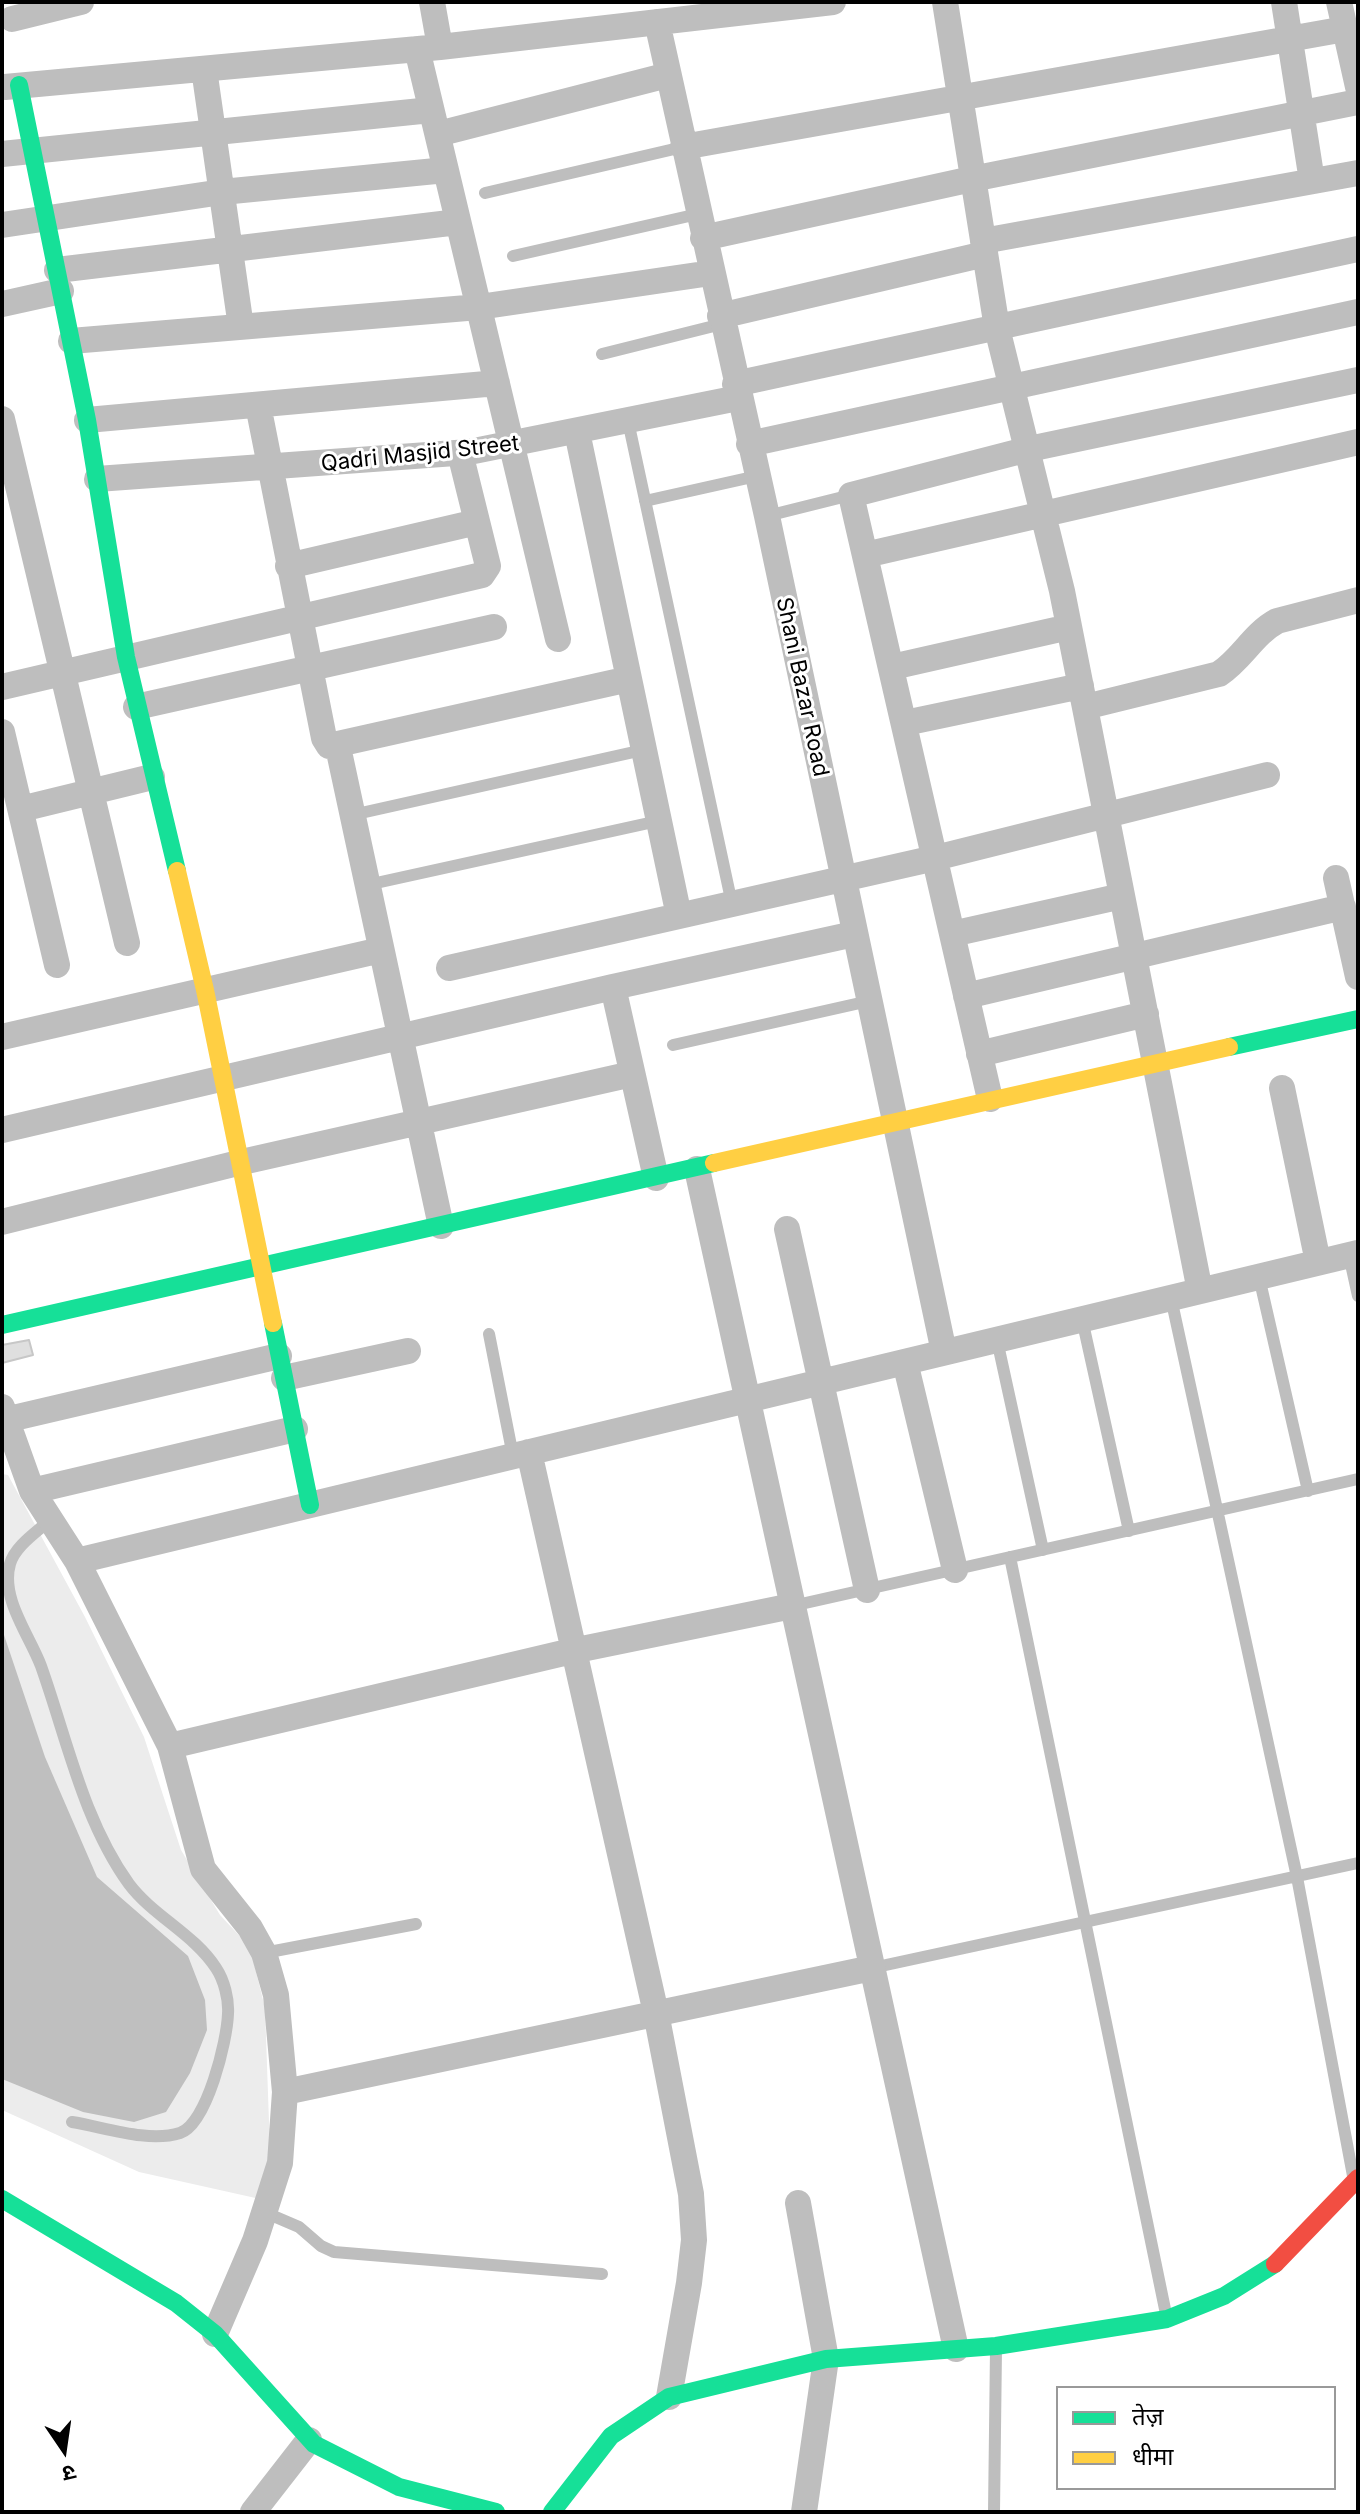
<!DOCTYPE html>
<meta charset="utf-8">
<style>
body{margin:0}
#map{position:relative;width:1360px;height:2514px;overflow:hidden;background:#fff;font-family:Inter,"Noto Sans Devanagari",sans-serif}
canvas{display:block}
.frame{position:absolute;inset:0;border:4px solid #000;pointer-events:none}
.legend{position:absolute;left:1056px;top:2386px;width:280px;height:104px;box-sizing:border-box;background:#fff;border:2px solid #999;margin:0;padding:10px 14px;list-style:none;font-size:24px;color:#000}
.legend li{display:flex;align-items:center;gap:16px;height:40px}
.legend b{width:40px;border:2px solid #999}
.north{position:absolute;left:24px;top:2410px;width:80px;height:80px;-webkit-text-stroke:6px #fff;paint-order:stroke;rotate:167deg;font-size:22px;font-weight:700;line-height:32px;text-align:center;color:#000}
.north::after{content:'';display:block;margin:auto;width:28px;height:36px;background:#000;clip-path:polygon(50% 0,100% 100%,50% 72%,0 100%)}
</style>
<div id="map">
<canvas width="1360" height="2514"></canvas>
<div class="frame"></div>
<ul class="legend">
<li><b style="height:10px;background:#16e098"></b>तेज़</li>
<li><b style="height:10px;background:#ffcf43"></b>धीमा</li>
</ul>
<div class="north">उ</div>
</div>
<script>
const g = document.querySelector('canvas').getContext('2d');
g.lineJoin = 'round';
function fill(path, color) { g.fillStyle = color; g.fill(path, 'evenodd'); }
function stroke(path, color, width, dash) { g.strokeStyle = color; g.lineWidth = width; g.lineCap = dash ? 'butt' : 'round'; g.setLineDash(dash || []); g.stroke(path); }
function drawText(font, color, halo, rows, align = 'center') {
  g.font = font + ' Inter,sans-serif'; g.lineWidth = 6; g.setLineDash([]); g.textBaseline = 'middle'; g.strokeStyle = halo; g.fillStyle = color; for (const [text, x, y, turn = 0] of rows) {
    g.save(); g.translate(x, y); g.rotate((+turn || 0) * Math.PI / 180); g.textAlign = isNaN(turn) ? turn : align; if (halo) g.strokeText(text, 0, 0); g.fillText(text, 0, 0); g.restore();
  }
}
fill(new Path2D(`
 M2,1474L8,1475L85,1617L144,1737L181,1850L220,1915L250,1947L265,2008L270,2151L260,2199L139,2172L2,2110Z`), '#ececec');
fill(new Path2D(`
 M2,1629L45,1757L97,1877L188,1956L205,2000L207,2030L190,2073L166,2112L134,2122L83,2112L2,2079Z`), '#bfbfbf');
const building = new Path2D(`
 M29,1340L33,1355L2,1363V1345Z`);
fill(building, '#dfdfdf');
stroke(building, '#c7c7c7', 2);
stroke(new Path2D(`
 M485,193L683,147
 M513,256L698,214
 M602,354L722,324
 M628,421L732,904
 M645,501L757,476
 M767,516L851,495
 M352,815L643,750
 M367,885L658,821
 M673,1045L869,1001
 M1349,1255L1358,1296
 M1259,1277L1308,1491
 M1171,1298L1297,1877L1353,2176
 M1082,1319L1129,1531
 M489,1334L513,1456
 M997,1340L1043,1550
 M50,1520C37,1532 15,1546 10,1564C0,1598 30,1636 41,1666C67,1739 83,1820 129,1884C153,1916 194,1934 216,1968C224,1980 229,1999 228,2014C227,2041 207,2124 180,2133C148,2143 104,2127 72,2122
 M1010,1557L1166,2314
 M792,1606L1358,1479
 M264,1953L416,1924
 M872,1968L1358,1863
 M264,2212L299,2227L321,2246L334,2252L602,2274
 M994,2512L996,2349`), '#bebebe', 12);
stroke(new Path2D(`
 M432,2L440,47
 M945,2L997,328L1062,591L1200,1291
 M1284,2L1312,181
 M1339,2L1358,87
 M12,19L81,2
 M657,22L767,516L944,1352
 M417,49L558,639
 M204,69L241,327
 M5,87L440,47L833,2
 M438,134L668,75
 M683,147L1345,29
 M2,154L431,110
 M2,225L222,192L446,170
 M703,238L972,179L1358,102
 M983,241L1358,173
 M57,270L458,222
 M2,304L61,291
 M720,316L985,254
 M71,341L479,307L711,273
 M735,384L1358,249
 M258,405L324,738L329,746L629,679
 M2,419L127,943
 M87,420L497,383
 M577,432L679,916
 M749,444L1358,312
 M97,479L469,452L738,398
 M865,555L1358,442
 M288,566L477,522
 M892,667L1069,627
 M2,687L482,575L488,566L460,453
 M136,707L494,627
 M1085,707L1219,674C1242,659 1253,634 1277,621L1358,600
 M905,723L1081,686
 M2,732L57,965
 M338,747L441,1226
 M21,809L152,777
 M1336,878L1358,977
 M952,934L1122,896
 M449,968L935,858L1267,775
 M966,996L1343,907
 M2,1037L381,950
 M979,1054L1146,1014
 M1282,1088L1318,1262
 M990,1099L851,495L1029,449L1358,380
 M2,1130L613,987
 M697,1169L956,2349
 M656,1178L613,987L854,934
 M2,1222L242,1162L632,1074
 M787,1229L867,1590
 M905,1362L955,1570
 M284,1378L408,1351
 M2,1407L32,1491L77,1561L170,1746L203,1869L250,1928L264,1953L276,1995L285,2092L280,2163L255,2241L215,2334
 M5,1420L279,1356
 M529,1452L656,2013L691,2194L694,2240L689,2283L669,2397
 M32,1491L295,1429
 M77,1561L1358,1253
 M170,1746L572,1651L792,1606
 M285,2092L872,1968
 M798,2203L826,2359L804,2512
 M253,2512L309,2440`), '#bebebe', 26);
stroke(new Path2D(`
 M19,85L87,420L126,657L177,871
 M1229,1047L1358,1019
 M273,1323L310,1505
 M2,1325L714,1163
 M2,2199L176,2303L215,2334L314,2444L399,2487L496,2512
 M552,2512L611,2436L669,2397L826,2359L996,2346L1167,2319L1224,2296L1275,2264`), '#16e098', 18);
stroke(new Path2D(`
 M177,871L205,990L273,1323
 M714,1163L1229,1047`), '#ffcf43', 18);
stroke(new Path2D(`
 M1275,2264L1358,2178`), '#f24e42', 18);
drawText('22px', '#000', '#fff', [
 ["Qadri Masjid Street",420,454,-6],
 ["Shani Bazar Road",802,687,78]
]);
</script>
